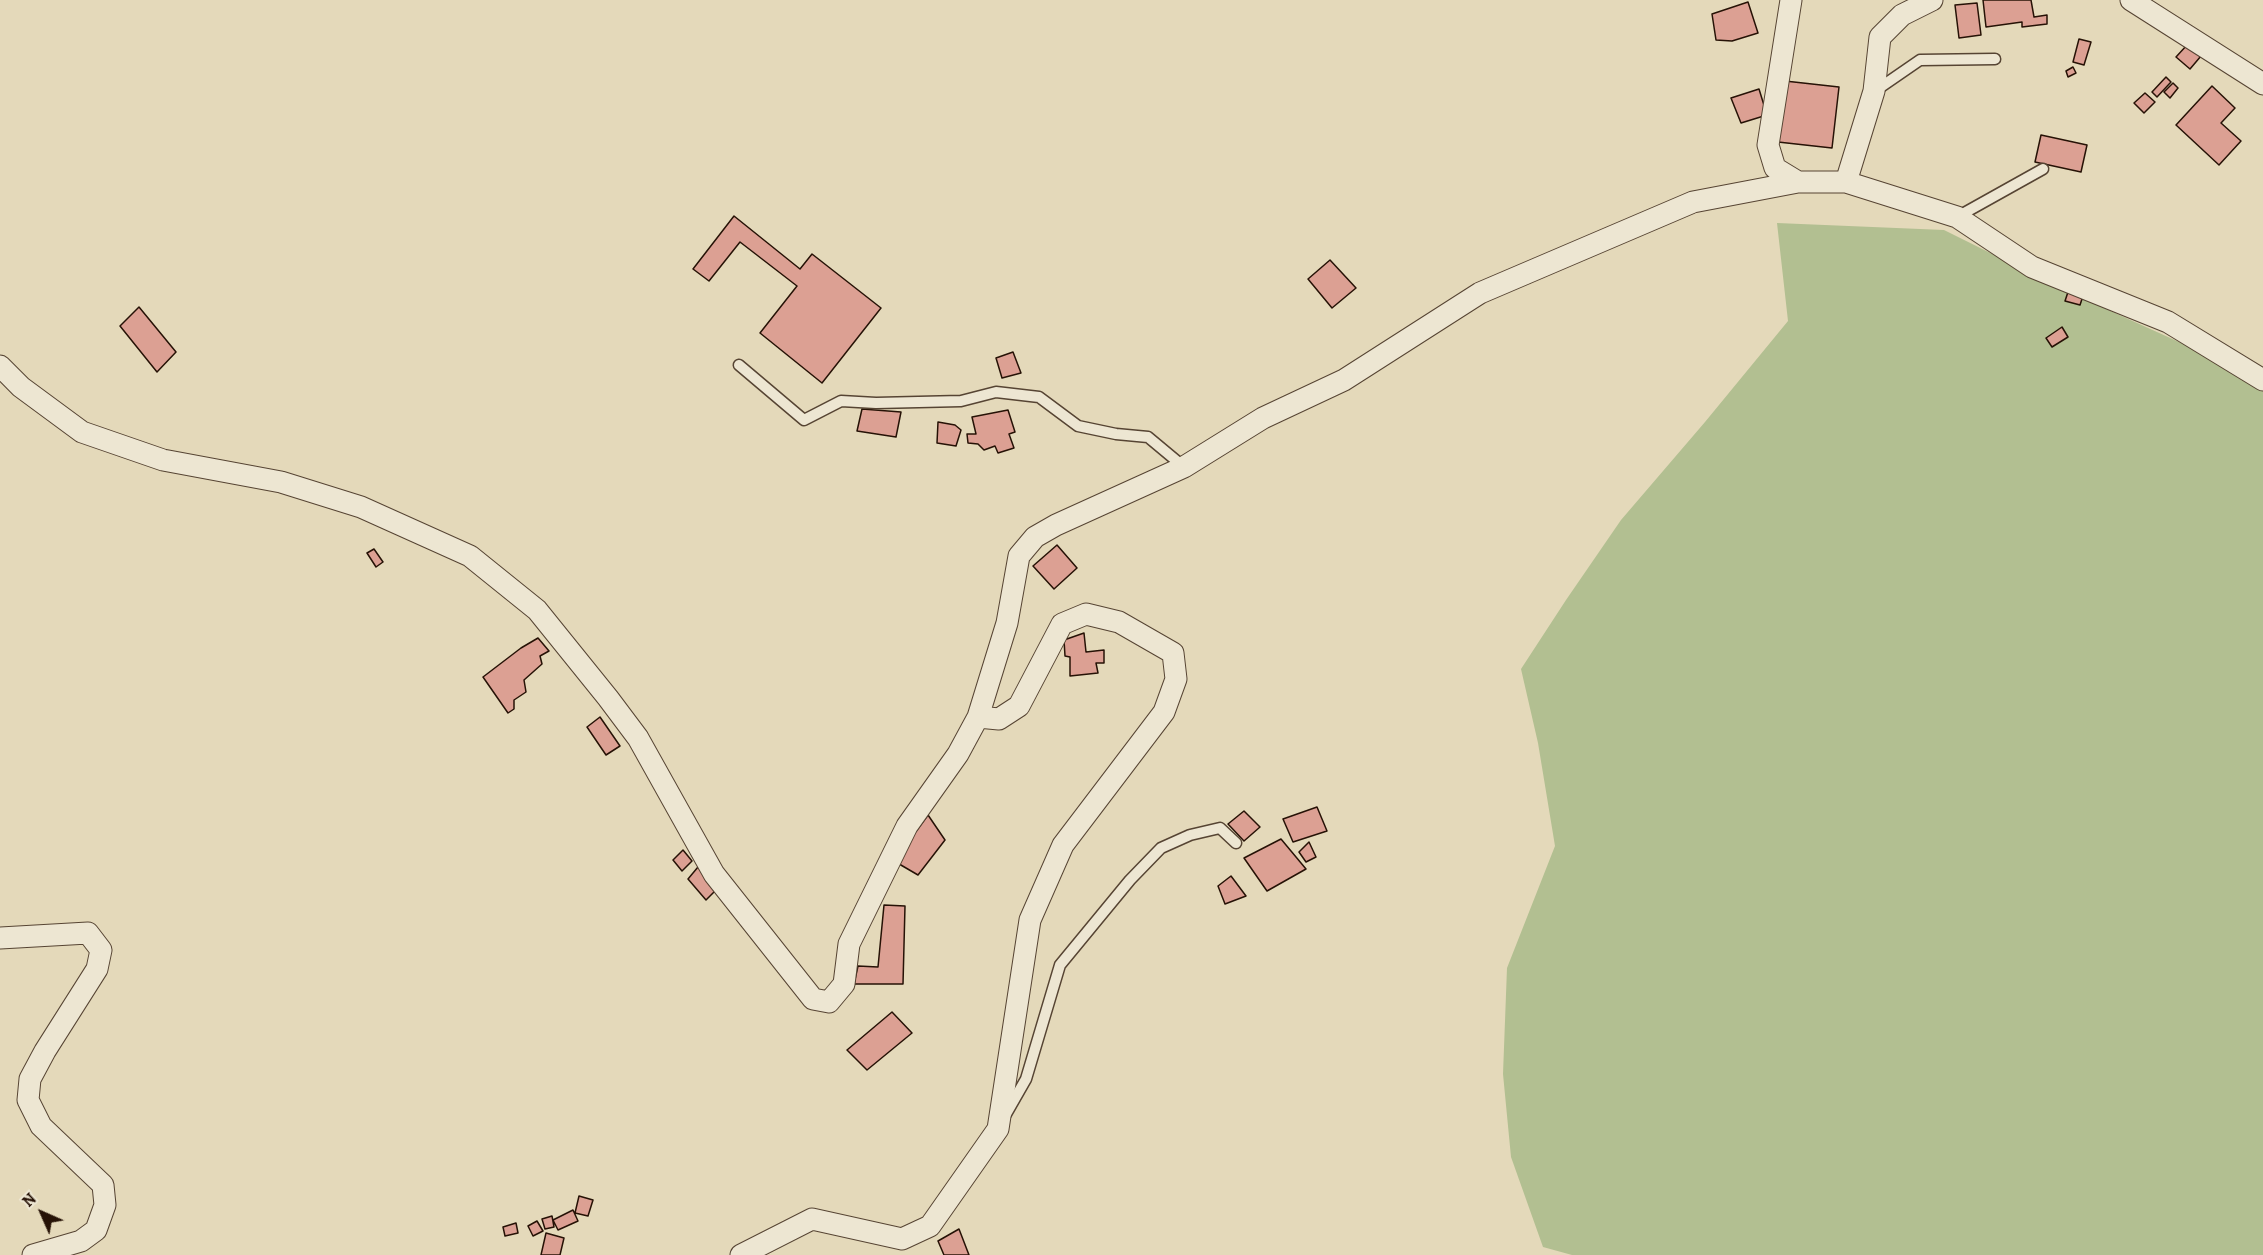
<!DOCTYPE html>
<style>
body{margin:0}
#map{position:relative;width:2263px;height:1255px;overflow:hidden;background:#e4d9ba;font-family:Alegreya,serif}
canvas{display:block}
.north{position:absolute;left:12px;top:1183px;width:60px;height:60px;-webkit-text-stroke:4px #ede6d2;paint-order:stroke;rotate:315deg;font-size:16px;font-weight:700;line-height:24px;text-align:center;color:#261206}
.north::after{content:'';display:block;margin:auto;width:21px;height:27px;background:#261206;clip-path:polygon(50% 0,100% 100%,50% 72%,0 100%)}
</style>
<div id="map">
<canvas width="2263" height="1255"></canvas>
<div class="north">N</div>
</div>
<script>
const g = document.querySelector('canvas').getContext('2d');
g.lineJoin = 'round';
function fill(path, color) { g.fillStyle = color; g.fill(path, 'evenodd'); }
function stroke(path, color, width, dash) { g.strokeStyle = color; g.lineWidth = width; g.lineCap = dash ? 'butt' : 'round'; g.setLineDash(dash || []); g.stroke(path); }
fill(new Path2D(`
 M1777,223L1944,230L2073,294L2241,370L2263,383V1255H1572L1543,1247L1511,1157L1503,1074L1507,968L1555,846L1538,743L1521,669L1566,600L1621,520L1705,422L1788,321Z`), '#b2bf91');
const building = new Path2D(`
 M1983,0H2031L2034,17L2047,15V24L2022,27V22L1986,27Z
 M1748,2L1758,33L1732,41L1716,40L1712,14Z
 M1977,3L1981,35L1959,38L1955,5Z
 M2079,39L2091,42L2084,65L2073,62Z
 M2187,45L2201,56L2190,69L2176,57Z
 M2073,67L2076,73L2068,77L2066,71Z
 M2166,77L2171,82L2157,97L2152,92Z
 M1785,81L1839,87L1832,148L1778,142Z
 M2173,83L2178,88L2170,98L2164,92Z
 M2212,86L2235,108L2221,123L2241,141L2219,165L2176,125Z
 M1759,89L1767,115L1741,123L1731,98Z
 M2145,93L2155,102L2144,113L2134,103Z
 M2041,135L2087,145L2081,172L2035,162Z
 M734,216L800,269L812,254L881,308L822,383L760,333L797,286L740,242L709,281L693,269Z
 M1330,260L1356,288L1332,308L1308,279Z
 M2071,283L2086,287L2080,305L2065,301Z
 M139,307L176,352L157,372L120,326Z
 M2062,327L2068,337L2052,347L2046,338Z
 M1013,352L1021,373L1002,378L996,358Z
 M862,409L901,412L896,437L857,431Z
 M1008,410L1015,432L1009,434L1014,448L998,453L995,446L984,450L978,444L968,443L967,434H976L972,417Z
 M938,422L955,425L961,430L956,446L937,443Z
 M1057,545L1077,568L1054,589L1033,566Z
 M374,549L383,562L376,567L367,553Z
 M1084,633L1086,652L1104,650V663H1096L1098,673L1070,676V657L1065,656L1064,640Z
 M538,638L549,651L540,656L542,664L524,680L526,692L514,700V709L508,713L483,677L521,648Z
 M600,717L620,746L606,755L587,727Z
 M1317,807L1327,831L1293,842L1283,819Z
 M1244,811L1260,827L1244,841L1228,824Z
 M928,815L945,840L918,875L894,861Z
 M1281,839L1306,869L1267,891L1244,858Z
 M1309,842L1316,857L1306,862L1299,852Z
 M683,850L692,861L682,871L673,860Z
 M698,867L716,890L706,900L688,879Z
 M1231,876L1246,896L1225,904L1218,886Z
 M884,905L905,906L903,984H854L858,966L878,967Z
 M892,1012L912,1033L867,1070L847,1050Z
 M579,1196L593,1200L588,1216L575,1213Z
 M573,1210L578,1221L558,1230L553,1220Z
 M552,1216L554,1227L545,1229L542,1219Z
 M537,1221L543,1231L533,1236L528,1226Z
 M516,1223L518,1233L505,1236L503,1227Z
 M959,1229L969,1255H944L938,1241Z
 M546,1233L564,1238L560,1255H541Z`);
fill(building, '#dca093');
stroke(building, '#261206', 1.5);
const service = new Path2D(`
 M1875,91L1920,60L1995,59
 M1957,217L2043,169
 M739,365L804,420L841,401L876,403L961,401L996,392L1039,397L1078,426L1116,434L1148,437L1184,467
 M1006,1114L1026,1079L1060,965L1130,880L1161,848L1190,835L1220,828L1236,843`);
const minor = new Path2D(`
 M1791,0L1768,145L1775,168L1798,182
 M2131,0L2263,84
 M1846,182L1874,91L1880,37L1902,15L1932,0
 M0,366L21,387L82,432L163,460L281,482L361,507L470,556L537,610L608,698L638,738L714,874L813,999L829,1002L844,984L849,944L907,826L958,754L978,717
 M0,938L88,933L101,950L97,969L45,1051L30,1079L28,1100L41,1126L103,1185L105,1205L96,1230L81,1241L33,1255
 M741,1255L812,1219L902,1239L930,1226L998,1129L1030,920L1063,845L1164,712L1176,679L1173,653L1119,622L1086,614L1062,624L1019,706L999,719L978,717L1007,623L1019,556L1035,537L1056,525L1184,467L1263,418L1344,380L1480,293L1693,202L1798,182H1846L1957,217L2032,267L2168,322L2263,380`);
stroke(service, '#564433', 13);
stroke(minor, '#564433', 23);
stroke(service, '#ede6d2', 10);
stroke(minor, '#ede6d2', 21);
</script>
